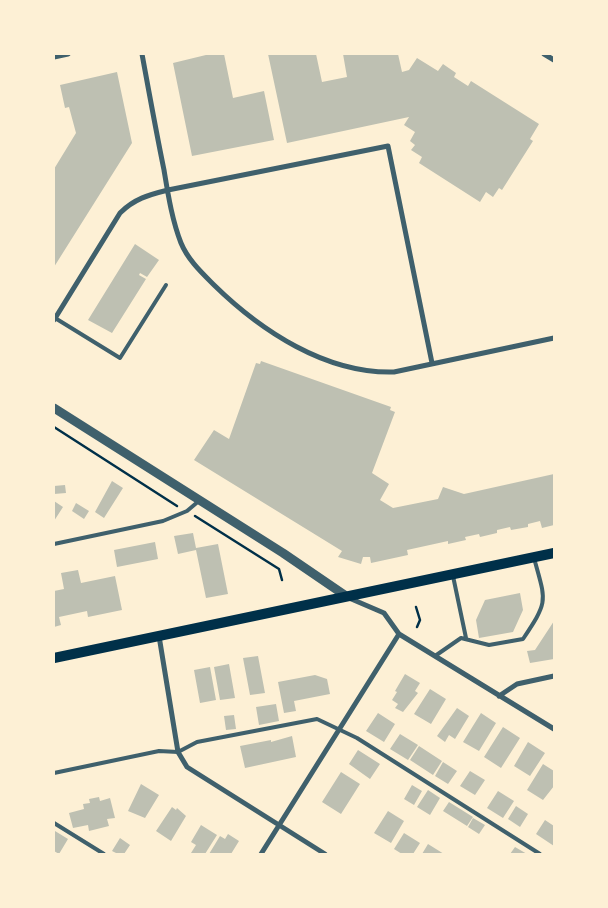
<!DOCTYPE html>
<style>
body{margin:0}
#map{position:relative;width:608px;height:908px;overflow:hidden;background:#fdf0d5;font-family:Mulish,sans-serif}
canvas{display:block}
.frame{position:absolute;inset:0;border:55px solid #fdf0d5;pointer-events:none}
</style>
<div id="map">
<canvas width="608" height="908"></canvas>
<div class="frame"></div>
</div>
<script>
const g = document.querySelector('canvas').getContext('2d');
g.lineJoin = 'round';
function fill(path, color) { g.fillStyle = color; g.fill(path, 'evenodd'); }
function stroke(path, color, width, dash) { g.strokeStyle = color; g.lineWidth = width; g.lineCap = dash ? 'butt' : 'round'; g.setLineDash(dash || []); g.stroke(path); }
fill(new Path2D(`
 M210,54H224L233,98L264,91L274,140L192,156L173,63Z
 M268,54H316L322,82L347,77L343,54H398L402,72L409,70L417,58L438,71L443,64L456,73L454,77L468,86L471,81L539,124L530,139L533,141L502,190L499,188L493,197L486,192L480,202L419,163L422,157L411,150L415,145L410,141L415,132L404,125L409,117L287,143Z
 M117,72L132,143L54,267V169L76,133L69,107L65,108L60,85Z
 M135,244L159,260L147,277L140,273L139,275L146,279L112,333L88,320Z
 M261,361L391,407L390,410L395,412L372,473L389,484L380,500L393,508L438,499L443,487L464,494L554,474V525L542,528L540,521L528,524V527L511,530L510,527L497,530V533L480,537L479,534L465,537L466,540L448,544V541L407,550L408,555L371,563L370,557H363L361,564L338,557L342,551L194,460L214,430L229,439L256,363L260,364Z
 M112,481L123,488L104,518L95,512Z
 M65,485L66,493L54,494V486Z
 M54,501L63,507L54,521Z
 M76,503L89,511L84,519L72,511Z
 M193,533L196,548L218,544L228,594L206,598L196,550L178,554L174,536Z
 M155,542L158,559L117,567L114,550Z
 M78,570L81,583L115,576L122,610L88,617L87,611L59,617L61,625L54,627V591L64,589L61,573Z
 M520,593L523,610L513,632L479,638L476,620L485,600Z
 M554,621V659L530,663L527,651L535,650Z
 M258,656L265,693L250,695L243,658Z
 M229,664L235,698L220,700L214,667Z
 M210,667L216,700L200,703L194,670Z
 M405,674L420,683L415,691L418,693L403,712L395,708L398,704L392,700L397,692L395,691Z
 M315,675L327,679L330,694L294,701L296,711L284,713L278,682Z
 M430,689L446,699L431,724L414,714Z
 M276,704L279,721L259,725L256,707Z
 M457,708L469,716L455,739L449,735L445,742L437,736Z
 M378,713L395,724L384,742L366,731Z
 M481,713L496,723L479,751L463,742Z
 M234,715L236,729L226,730L224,716Z
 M503,727L520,738L501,768L484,757Z
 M400,734L418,745L408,760L390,749Z
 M292,736L296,757L245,768L240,746L271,740V742Z
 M528,742L545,753L530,776L514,766Z
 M419,746L442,761L433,775L410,760Z
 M358,750L380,764L370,779L349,764Z
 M443,762L457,771L448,784L435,776Z
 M543,764L554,771V786L543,800L527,790Z
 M470,771L485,780L475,795L460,786Z
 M341,772L360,784L341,814L322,802Z
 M141,784L159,795L145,818L128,811Z
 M412,785L422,791L414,805L404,799Z
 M428,790L440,798L430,815L417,807Z
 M498,791L514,801L503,818L487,808Z
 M99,797L100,801L110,798L115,818L107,819L109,826L89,831L88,825L73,828L69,813L84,809L83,804L90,803L89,799Z
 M449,802L473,817L467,826L443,811Z
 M516,806L528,814L520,827L508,819Z
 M172,807L176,810L177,808L186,816L171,841L156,831Z
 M388,811L404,821L391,843L374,833Z
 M473,818L485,825L479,834L468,827Z
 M545,820L554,826V846L536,834Z
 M201,825L217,835L205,854H194L191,853L196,845L191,842Z
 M55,831L68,839L59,854L54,851Z
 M404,833L420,843L413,854H402L394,849Z
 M228,834L239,841L231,854H209L220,836L225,839Z
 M120,838L130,845L124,854H118L112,851Z
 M428,844L444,854H422Z
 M515,847L527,854H510Z`), '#bec0b2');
stroke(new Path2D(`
 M54,427L177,506
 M195,516L279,569L282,580
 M416,607L420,620L417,627`), '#003049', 2.5);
stroke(new Path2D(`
 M55,318L120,358L166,285
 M54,544L163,521L187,511L200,500
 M453,576L466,638
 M435,656L461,638L489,645L523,639C549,600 546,602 534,558
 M54,773L159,751L178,752L197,742L317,719L357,738L540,854
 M54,823L104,854`), '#3f606c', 4);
stroke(new Path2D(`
 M142,54C149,92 156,131 164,170C168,194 172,220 181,243C188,260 202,273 214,285C261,331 326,374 394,372L554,338
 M544,54L554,60
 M54,57L68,54
 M54,320L120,213C134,199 148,195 168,190L388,146L432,363
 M349,598L384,613L399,634L554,729
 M159,636L178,752L187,767L325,854
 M499,696L517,684L554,676
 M261,854L399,634`), '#3f606c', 5);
stroke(new Path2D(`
 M54,408L283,553L346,596`), '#3f606c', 9);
stroke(new Path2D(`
 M54,658L554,553`), '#003049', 10);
</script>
